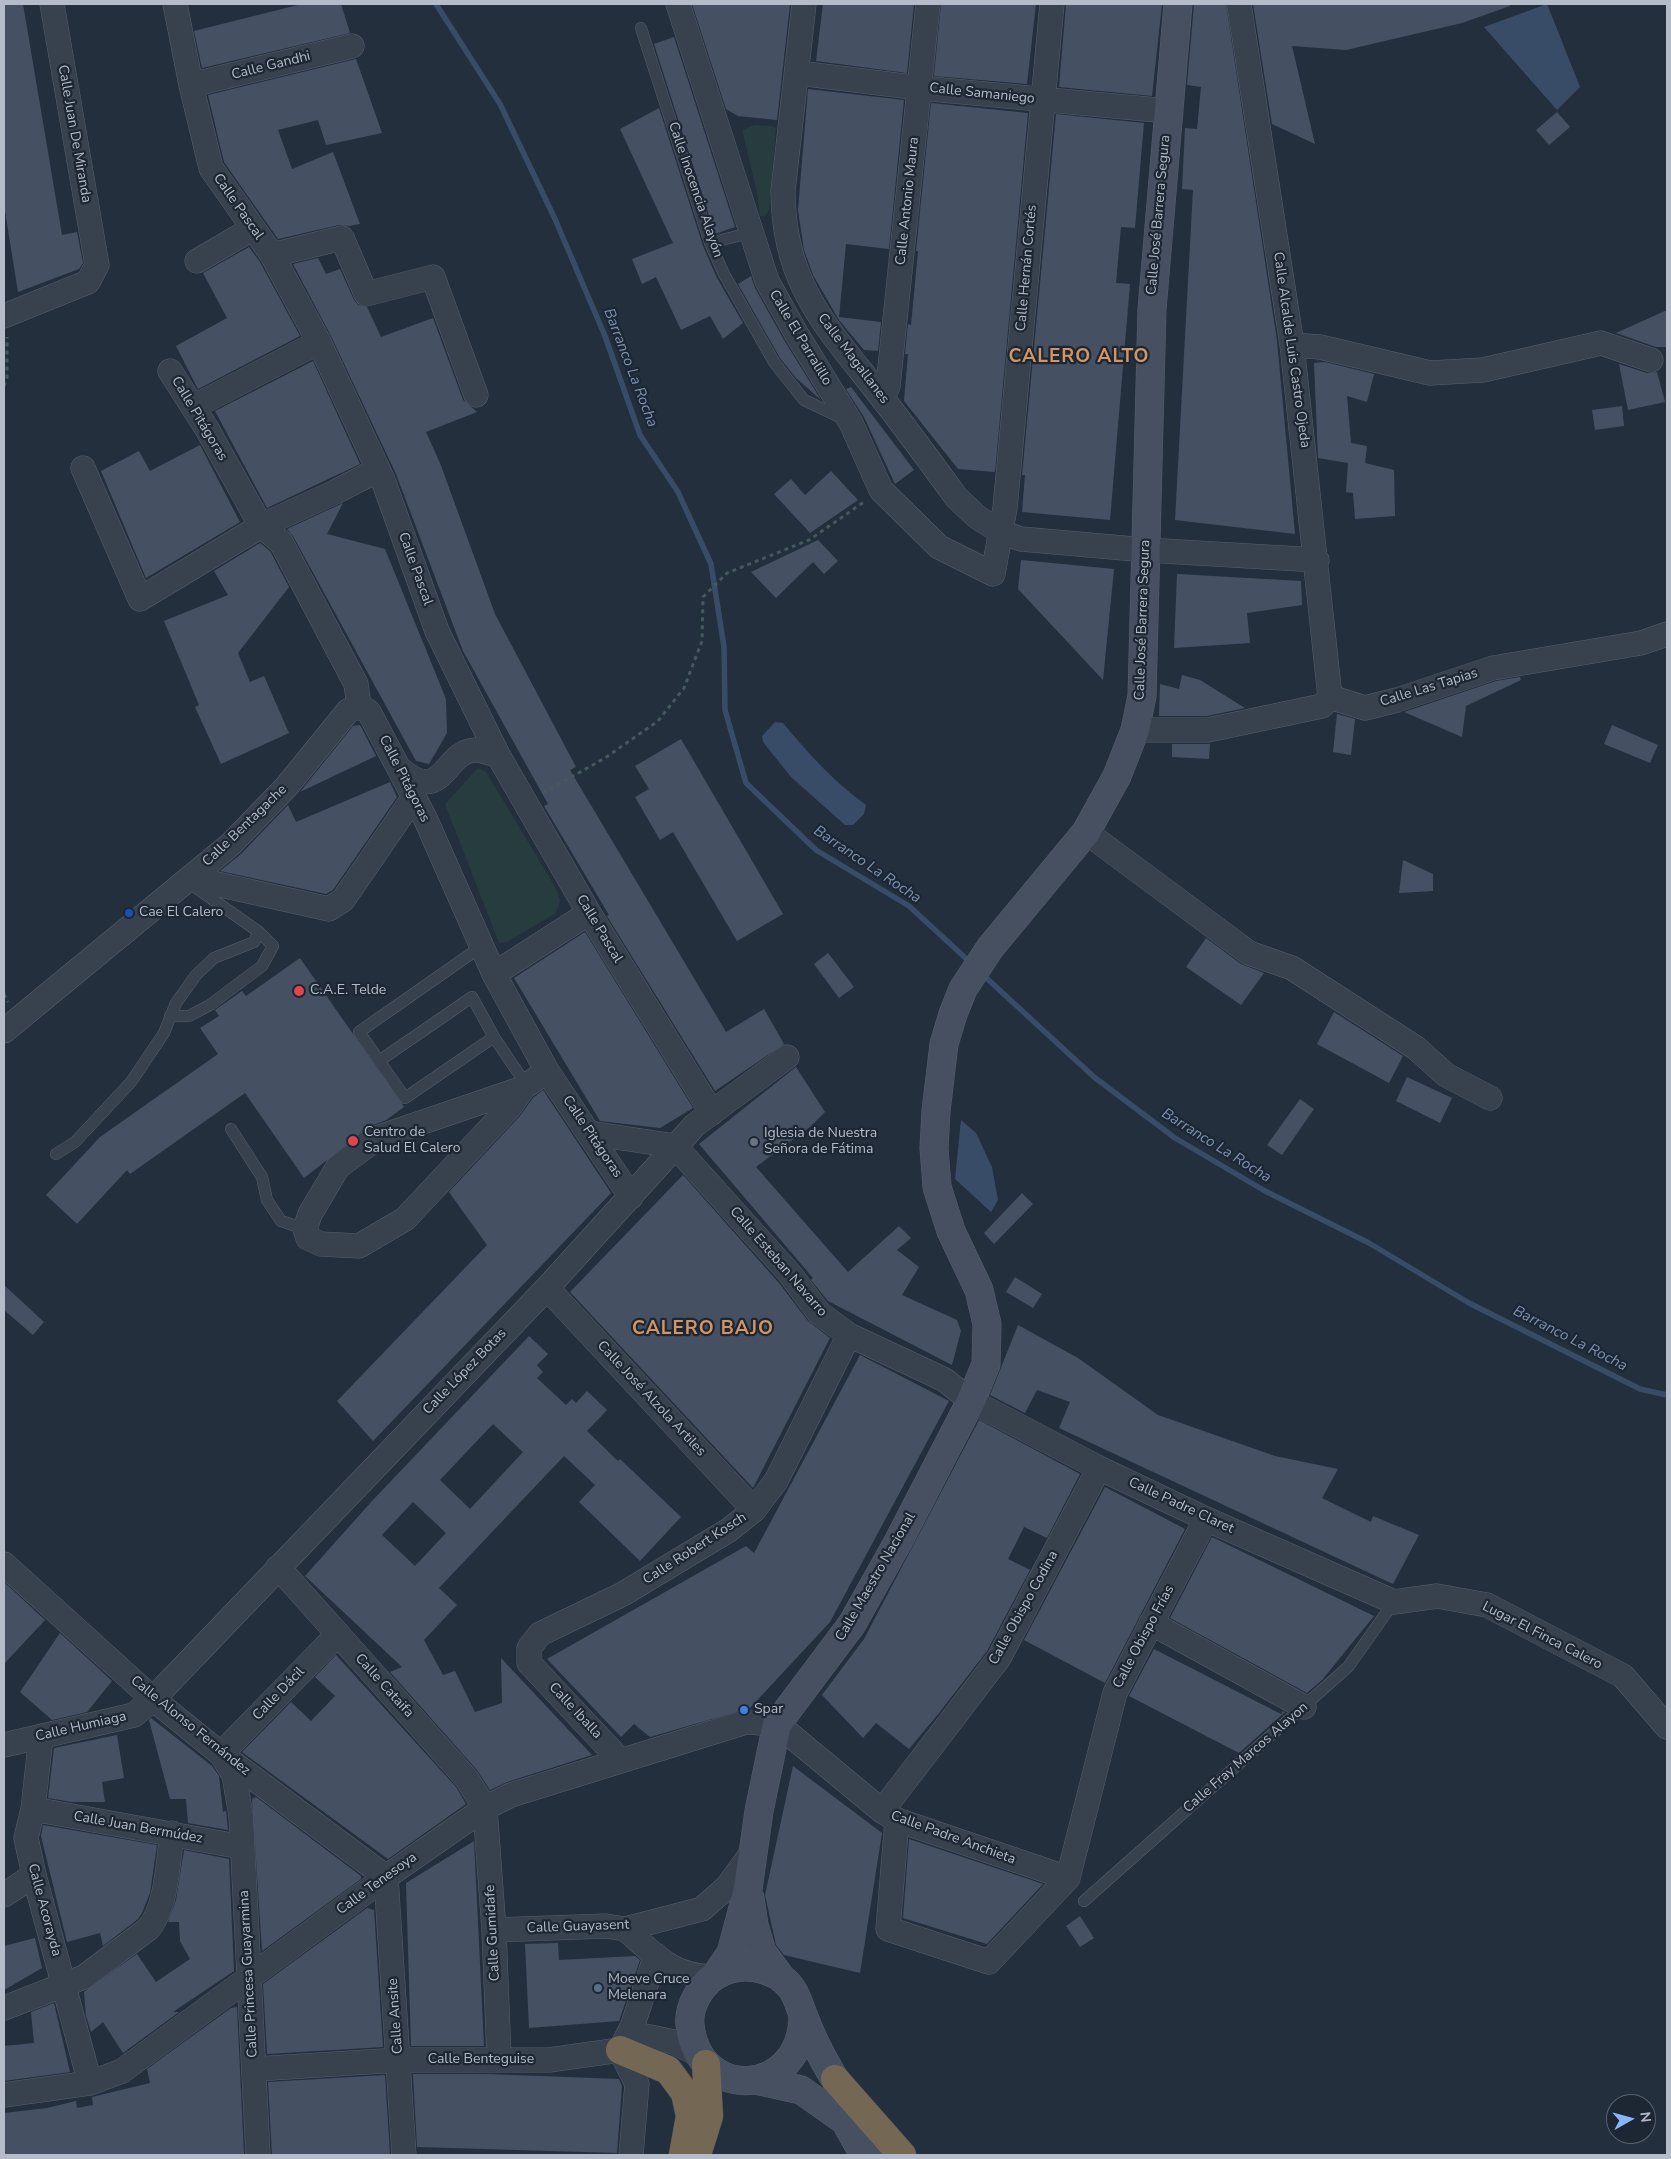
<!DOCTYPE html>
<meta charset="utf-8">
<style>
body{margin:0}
#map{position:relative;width:1671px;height:2159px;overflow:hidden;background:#242f3e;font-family:"Nunito Sans",sans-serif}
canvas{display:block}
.frame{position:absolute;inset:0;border:5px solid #b4bcc9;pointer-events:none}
.north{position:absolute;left:1606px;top:2094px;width:50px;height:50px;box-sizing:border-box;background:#1d2633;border:1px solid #59626f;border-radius:50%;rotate:83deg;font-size:14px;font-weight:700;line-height:20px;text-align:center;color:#b4bcc9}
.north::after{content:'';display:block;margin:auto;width:18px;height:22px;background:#8ab4f8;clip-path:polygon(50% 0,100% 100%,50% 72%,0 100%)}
</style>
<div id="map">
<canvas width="1671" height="2159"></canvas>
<div class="frame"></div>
<div class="north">N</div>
</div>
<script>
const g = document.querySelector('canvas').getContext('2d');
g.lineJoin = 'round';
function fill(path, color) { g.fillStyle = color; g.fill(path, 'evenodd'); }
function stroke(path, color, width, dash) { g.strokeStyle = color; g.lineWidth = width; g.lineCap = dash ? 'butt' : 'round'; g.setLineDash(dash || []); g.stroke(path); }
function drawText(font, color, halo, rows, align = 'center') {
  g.font = font + ' "Nunito Sans",sans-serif'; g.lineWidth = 4.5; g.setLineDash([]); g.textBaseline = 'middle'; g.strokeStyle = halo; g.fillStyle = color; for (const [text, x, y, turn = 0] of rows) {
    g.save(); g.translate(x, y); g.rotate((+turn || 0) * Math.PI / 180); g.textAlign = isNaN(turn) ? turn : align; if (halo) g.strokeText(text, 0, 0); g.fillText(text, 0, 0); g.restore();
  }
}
fill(new Path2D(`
 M755,125L771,126L776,128L769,210L765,216H760L757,192L742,130Z
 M478,768L486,772L557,890L560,901L556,913L507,942L499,943L445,804Z`), '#263c3f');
fill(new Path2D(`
 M1547,4L1580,87L1557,110L1484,27Z
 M775,722L783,723C809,754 833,781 866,805L864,814L853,825H845L791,777L763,742L762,736Z
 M961,1120L976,1133L992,1167L998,1200L991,1212L955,1179Z`), '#394c67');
stroke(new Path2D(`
 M436,4L500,104L555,219L605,336L640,435L678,492L711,564L724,647L725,710L746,783L816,850L909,906L972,964
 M982,974L1094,1077L1175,1138L1265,1191L1369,1243L1469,1303L1640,1389L1667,1395`), '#394c67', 5.5);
fill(new Path2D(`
 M4,4H23L62,235L77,232L83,263L79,269L18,292L4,205Z
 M302,4H341L350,33L202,68L194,31Z
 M692,4H790L777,120L738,116L726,109Z
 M823,4H914L907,73L816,61Z
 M941,4H1036L1027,84L934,76Z
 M1066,4H1162L1152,96L1059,87Z
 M1194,4H1226L1277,341L1295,534L1175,520L1193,190L1182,189L1185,128L1197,129L1201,87L1187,85Z
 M1253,4H1510V6L1462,23L1346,50L1292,46L1315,144L1272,124Z
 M674,37L735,227L715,234L654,44Z
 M356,59L382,133L326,145L318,120L278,130L292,169L333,152L360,224L349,226L339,225L278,239L224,162L208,95Z
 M808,89L904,100L889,249L846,244L839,317L881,322L878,351L864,350L839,320L813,275L804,250L798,210Z
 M931,103L1028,113L995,472L958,469L904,401L908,354H905L908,324L911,325L918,251H916Z
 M659,108L703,246L717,278L743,323L723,339L710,316L681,330L656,277L642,284L632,259L673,243L620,129Z
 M1557,112L1570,127L1549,145L1536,130Z
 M1056,114L1144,123L1135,228L1121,227L1116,283L1130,284L1110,520L1022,512L1025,475H1022Z
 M249,247L260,262L300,336L198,389L176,346L227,318L203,273Z
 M318,258L326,274L340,269L354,300L358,305L367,307L381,337L433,318L463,400L477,412L426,432L440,463L495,614L576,767L570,770L726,1032L764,1009L784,1044L715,1091L607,916L609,915L544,806L548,804L463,651L396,474L331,336L293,264Z
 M751,276L755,288L784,340L821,400L796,378L780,358L738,284Z
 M1667,310V347H1656L1616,333Z
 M313,361L360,464L267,508L215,411Z
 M1325,362L1374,374L1367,402L1347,396L1351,443L1367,446L1365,463L1394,470L1395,516L1355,519L1353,493L1346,492L1348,463L1318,458L1314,363Z
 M1619,364L1647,373L1657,372L1665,402L1628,410Z
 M851,387L914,470L895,484L864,417L846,389Z
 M1622,406L1624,426L1595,430L1592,410Z
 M200,445L240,522L146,578L101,471L139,451L150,471Z
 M831,471L858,500L810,533L774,494L791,479L805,495Z
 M343,503L327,534L385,549L446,699L447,733L429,764L416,761L293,536L287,529Z
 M818,540L838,561L824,574L813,562L776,598L751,572Z
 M260,543L270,551L289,587L238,653L250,682L264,676L289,733L221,764L195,707L199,705L164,621L228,595L214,571Z
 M1021,560L1114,569L1103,680L1018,589Z
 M1177,574L1301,581L1302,605L1247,613L1250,643L1174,648Z
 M1182,675L1200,680L1245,708L1207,716H1159L1160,684L1179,689Z
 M1520,677L1521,680L1466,706L1462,737L1404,712L1496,681Z
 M1337,714L1355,719L1351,755L1333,752Z
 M360,725L376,756L300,792L353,726Z
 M1612,725L1658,745L1650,763L1604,744Z
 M681,739L783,914L737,941L673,832L660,840L635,797L649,789L635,766Z
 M1172,744H1210L1209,759L1172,757Z
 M390,782L397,797L333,890L326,894L220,871L241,854L288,805L296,822Z
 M1403,860L1433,874V891L1399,893Z
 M585,932L693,1108L660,1128L600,1121L514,978Z
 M1206,938L1241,964L1264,973L1241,1005L1186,967Z
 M828,953L854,987L839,998L814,964Z
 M300,958L404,1107L386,1120L371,1126L304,1178L245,1093L130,1174L127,1170L77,1224L46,1195L100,1137L218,1054L200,1028L219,1016L215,1010L242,991L246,996Z
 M1334,1012L1403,1056L1389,1083L1317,1044Z
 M796,1067L825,1112L811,1126L756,1167L848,1272L899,1226L911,1238L897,1250L919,1267L902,1295L957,1320L961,1331L952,1365L828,1301L811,1280L813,1278L699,1144Z
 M1407,1077L1452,1098L1440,1123L1396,1101Z
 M543,1090L611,1193L373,1441L337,1401L487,1245L449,1192L519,1117L533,1098Z
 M1300,1099L1314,1109L1282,1155L1267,1145Z
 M683,1175L779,1283L808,1321L830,1338L753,1488L570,1292Z
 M1022,1193L1033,1204L994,1244L984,1233Z
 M1015,1277L1042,1294L1033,1308L1006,1292Z
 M4,1285L44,1322L33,1335L4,1310Z
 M1018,1325L1078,1358L1158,1415L1275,1456L1338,1469L1322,1498L1371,1522L1373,1516L1419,1535L1393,1584L1059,1428L1070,1402L1037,1390L1025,1413L990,1395Z
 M529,1336L548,1354L537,1365L543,1372L537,1378L566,1405L572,1399L576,1403L587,1391L607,1410L587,1431L618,1461L620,1459L681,1517L640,1561L579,1502L595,1485L564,1456L439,1588L457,1605L424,1640L443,1675L455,1671L475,1712L502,1703L501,1658L592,1755L507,1782L490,1790L477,1770L390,1672L402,1667L305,1576L372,1501ZM493,1424L523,1452L470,1509L440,1480ZM413,1502L446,1533L415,1566L382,1535Z
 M860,1355L949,1401L830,1622L750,1708L650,1737L634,1724L621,1737L547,1659L746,1546L754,1553Z
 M979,1420L1080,1474L1047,1538L1024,1527L1008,1559L1030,1570L987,1651L939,1713L909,1749L876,1723L863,1738L822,1695L864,1639Z
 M1105,1487L1185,1529L1105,1683L1024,1640Z
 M1212,1537L1374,1616L1322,1680L1307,1693L1170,1618Z
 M4,1582L45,1620L4,1664Z
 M60,1633L112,1681L87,1712L52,1720L20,1692Z
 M1154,1649L1281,1714L1283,1711L1285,1712L1239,1753L1129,1696Z
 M336,1655L456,1787L466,1804L388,1859L242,1752L291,1702L311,1721L335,1696L315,1677Z
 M151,1718L212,1766L219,1776L223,1812L226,1811L228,1830L188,1823L186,1799H170L149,1720Z
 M117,1735L124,1778L102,1782L105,1802H72L48,1798L54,1748Z
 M793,1766L882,1833L860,1973L784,1955L776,1945L765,1895Z
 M256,1797L361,1876V1879L262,1951L252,1799Z
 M43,1825L157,1845L150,1893L142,1913L138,1919L103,1946L100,1933L67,1942L41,1836Z
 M909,1839L1043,1884L987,1944L903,1918Z
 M474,1841L484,2046H411L406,1883Z
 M184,1850L229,1859L234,1971L173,2012H179L123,2053L103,2022L91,2032L86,2016L84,1992L137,1954L156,1982L190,1959L180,1941L179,1922H168L176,1900Z
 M367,1908L374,1910L383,2047L267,2054L263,1984Z
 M1080,1916L1094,1938L1080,1947L1066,1926Z
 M35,1938L42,1968L4,1990V1946Z
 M558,1943L559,1960L635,1956L640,1960L619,2021L529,2028L525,1944Z
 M54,2003L70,2072L4,2081V2046L34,2043L31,2012Z
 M237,2007L244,2155H4V2113L47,2108L76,2101L77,2108L93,2105L92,2097L150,2083L147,2069L231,2008Z
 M413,2074H486L619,2079L622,2086L617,2153L417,2147Z
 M385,2075L390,2155H272L268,2082Z`), '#455162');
const lane = new Path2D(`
 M641,28L710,243L724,274L774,362L804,400L844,419
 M710,243L753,232
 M482,946L359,1032L405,1098L494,1037
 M170,1016H189L210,1005L262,966L273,946L259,932
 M379,1061L472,997L494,1037L527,1086
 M231,1129L262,1177L267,1200L281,1221L305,1229
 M56,1154L75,1142L131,1082L164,1033L176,1003L196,975L214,958L254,942L259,932L195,887L189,879
 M1084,1901L1348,1667L1394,1602`);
const street = new Path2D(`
 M175,4L191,85L211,168L272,255L319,342L383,480L437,631L498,755L589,913L712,1113
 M678,4L767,281L796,333L851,423L881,490L939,547L993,574L1005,508L1052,4
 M804,4L783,191C783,286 829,329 883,399C908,431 932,464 956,497L977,517L1001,532L1021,539L1146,550L1317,560
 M1239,4L1292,345L1330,697
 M798,73L920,88L1168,111
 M191,85L352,46
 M272,255L342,238L366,294L433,277L476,395
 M197,261L252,229
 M4,316L88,282L97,265L52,4
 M1292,345L1320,347L1430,373L1483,370L1601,343L1651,360
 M170,371L207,429L261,526L281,542L356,684L359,706
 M883,398L888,386L928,4
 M193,407L319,342
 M83,468L140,599L261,526L335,492L378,470
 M359,706L369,712L425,818L494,974L547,1071L631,1197
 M1135,730H1208L1322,706L1330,697L1365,708L1397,700L1493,668L1641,643L1667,634
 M400,769C444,806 444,751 475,750C482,750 491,754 498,755
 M1086,832L1249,953L1292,968L1416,1048L1446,1075L1490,1098
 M199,871L212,883L329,909L343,900L414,797
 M494,974L589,913
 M4,1031L231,844L287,786L348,711L359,706
 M523,1088L379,1137L338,1167L310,1214L305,1229L308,1238L321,1244L359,1246L405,1219L509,1108L523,1088L547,1071
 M589,1133L675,1146L790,1274L819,1313L849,1335L945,1380L971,1401L1099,1468L1206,1519L1394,1602L1437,1596L1487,1605L1623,1676L1667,1727
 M547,1288L754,1510
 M4,1564L153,1699L221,1754L386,1877L404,2155
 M278,1567L467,1779L485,1808L494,1930L499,2058
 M1151,1623L1304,1707
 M41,1736L33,1809L26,1838L34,1875L90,2083
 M4,1745L134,1715L153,1699L547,1288L695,1125L787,1057
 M221,1754L338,1634
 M223,1757L234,1775L241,1816L258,2155
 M620,1760L529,1663V1648L540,1634L623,1594L729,1530L754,1510L776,1481L849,1335
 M33,1809L242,1847
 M882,1811L999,1658L1099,1468
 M897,1820L888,1929L989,1962L1068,1878L1115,1693L1206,1519
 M4,1895L34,1875
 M625,1929C656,1955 670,1976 714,1977
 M494,1930L606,1926L625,1929L702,1909L727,1887L753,1851
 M4,2008L84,1977L148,1929C167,1908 168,1861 172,1833
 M255,2069L399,2060H549L620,2050L645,2036L674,2042L699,2055
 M4,2095L90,2083L122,2071L386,1877L485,1808L511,1795L746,1722L777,1724L882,1811L897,1820L1068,1878
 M631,2155L637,2084L620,2050L632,2027L656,1955`);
const secondary = new Path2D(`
 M750,1898L754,1925L762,1952L782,1979
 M716,1975L731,1953L748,1889L759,1811L777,1724L852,1624L898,1542L971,1401L986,1364L987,1324L979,1290L951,1231L937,1187L934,1148L936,1111L944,1044L953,1014L963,989L990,948L1086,832L1117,776L1135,730L1142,696L1152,309L1178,4
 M803,2016C802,2098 698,2103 690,2025C688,2007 700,1986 715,1976C739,1960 775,1966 792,1989C798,1998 800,2008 804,2017C811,2036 820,2054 830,2071C842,2092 860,2109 871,2130C875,2138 877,2147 880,2155
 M756,2080L801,2090L845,2121L859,2146`);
const highway = new Path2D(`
 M620,2050L668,2070L685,2093L690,2116L683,2155
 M835,2079L902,2155
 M699,2148L709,2116L706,2064`);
stroke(lane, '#565f6c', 12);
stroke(street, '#565f6c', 25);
stroke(secondary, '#565f6c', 29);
stroke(highway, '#434c59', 29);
stroke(new Path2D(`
 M4,386L7,377V337
 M543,793L605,758L658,721L684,688L702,641L703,597L727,573L809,540L864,502
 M4,994L8,1002`), '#44595c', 3, [4, 4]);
stroke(lane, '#38414e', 11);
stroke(street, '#38414e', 24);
stroke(secondary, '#465061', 28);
stroke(highway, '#746855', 28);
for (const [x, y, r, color] of [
 [129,913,5,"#1a4fb4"],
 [299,991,6,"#e0444e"],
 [353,1141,6,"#e0444e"],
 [754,1142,5,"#6b7280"],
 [744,1710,5,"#3f7fe0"],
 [598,1988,5,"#5c6f8a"]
]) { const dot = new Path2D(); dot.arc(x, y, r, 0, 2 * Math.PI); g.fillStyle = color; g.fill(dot); stroke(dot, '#1d2633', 2); }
drawText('14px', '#b4bcc9', '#1d2633', [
 ["Calle Gandhi",271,66,-14],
 ["Calle Samaniego",982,94,6],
 ["Calle Juan De Miranda",74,134,80],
 ["Calle Inocencia Alayón",695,190,71],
 ["Calle Antonio Maura",908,201,-84],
 ["Calle Pascal",238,207,55],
 ["Calle José Barrera Segura",1159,215,-85],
 ["Calle Hernán Cortés",1027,268,-85],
 ["Calle El Parralillo",800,338,59],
 ["Calle Alcalde Luis Castro Ojeda",1291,350,82],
 ["Calle Magallanes",853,359,53],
 ["Calle Pitágoras",199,419,59],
 ["Calle Pascal",415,569,70],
 ["Calle José Barrera Segura",1143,620,-88],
 ["Calle Las Tapias",1429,688,-17],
 ["Calle Pitágoras",404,779,63],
 ["Calle Bentagache",245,826,-44],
 ["Calle Pascal",599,929,59],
 ["Calle Pitágoras",592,1137,56],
 ["Calle Esteban Navarro",778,1262,49],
 ["Calle López Botas",465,1372,-46],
 ["Calle José Alzola Artiles",651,1399,47],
 ["Calle Padre Claret",1181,1506,25],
 ["Calle Robert Kosch",695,1549,-33],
 ["Calle Maestro Nacional",876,1577,-60],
 ["Calle Obispo Codina",1024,1608,-61],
 ["Lugar El Finca Calero",1542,1636,27],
 ["Calle Obispo Frías",1144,1637,-62],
 ["Calle Cataifa",384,1686,48],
 ["Calle Dácil",279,1694,-46],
 ["Calle Iballa",575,1711,47],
 ["Calle Alonso Fernández",190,1726,39],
 ["Calle Humiaga",81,1727,-13],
 ["Calle Fray Marcos Alayon",1246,1758,-41],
 ["Calle Juan Bermúdez",138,1828,10],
 ["Calle Padre Anchieta",953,1838,20],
 ["Calle Tenesoya",377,1884,-36],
 ["Calle Acorayda",44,1910,75],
 ["Calle Guayasent",578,1927,-2],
 ["Calle Gumidafe",493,1933,-93],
 ["Calle Princesa Guayarmina",249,1974,-93],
 ["Calle Ansite",396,2016,-94],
 ["Calle Benteguise",481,2060]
]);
drawText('14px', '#b4bcc9', '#1d2633', [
 ["Cae El Calero",139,913],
 ["C.A.E. Telde",310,991],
 ["Centro de",364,1133],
 ["Salud El Calero",364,1149],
 ["Iglesia de Nuestra",764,1134],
 ["Señora de Fátima",764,1150],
 ["Spar",754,1710],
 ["Moeve Cruce",608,1980],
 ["Melenara",608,1996]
], 'left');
drawText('italic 15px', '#7c92b1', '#1d2633', [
 ["Barranco La Rocha",630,368,69],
 ["Barranco La Rocha",867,865,34],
 ["Barranco La Rocha",1216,1146,32],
 ["Barranco La Rocha",1570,1339,27]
]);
g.letterSpacing = '1px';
drawText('bold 19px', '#d59563', '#1d2633', [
 ["CALERO ALTO",1079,357],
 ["CALERO BAJO",703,1329]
]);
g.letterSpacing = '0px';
</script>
